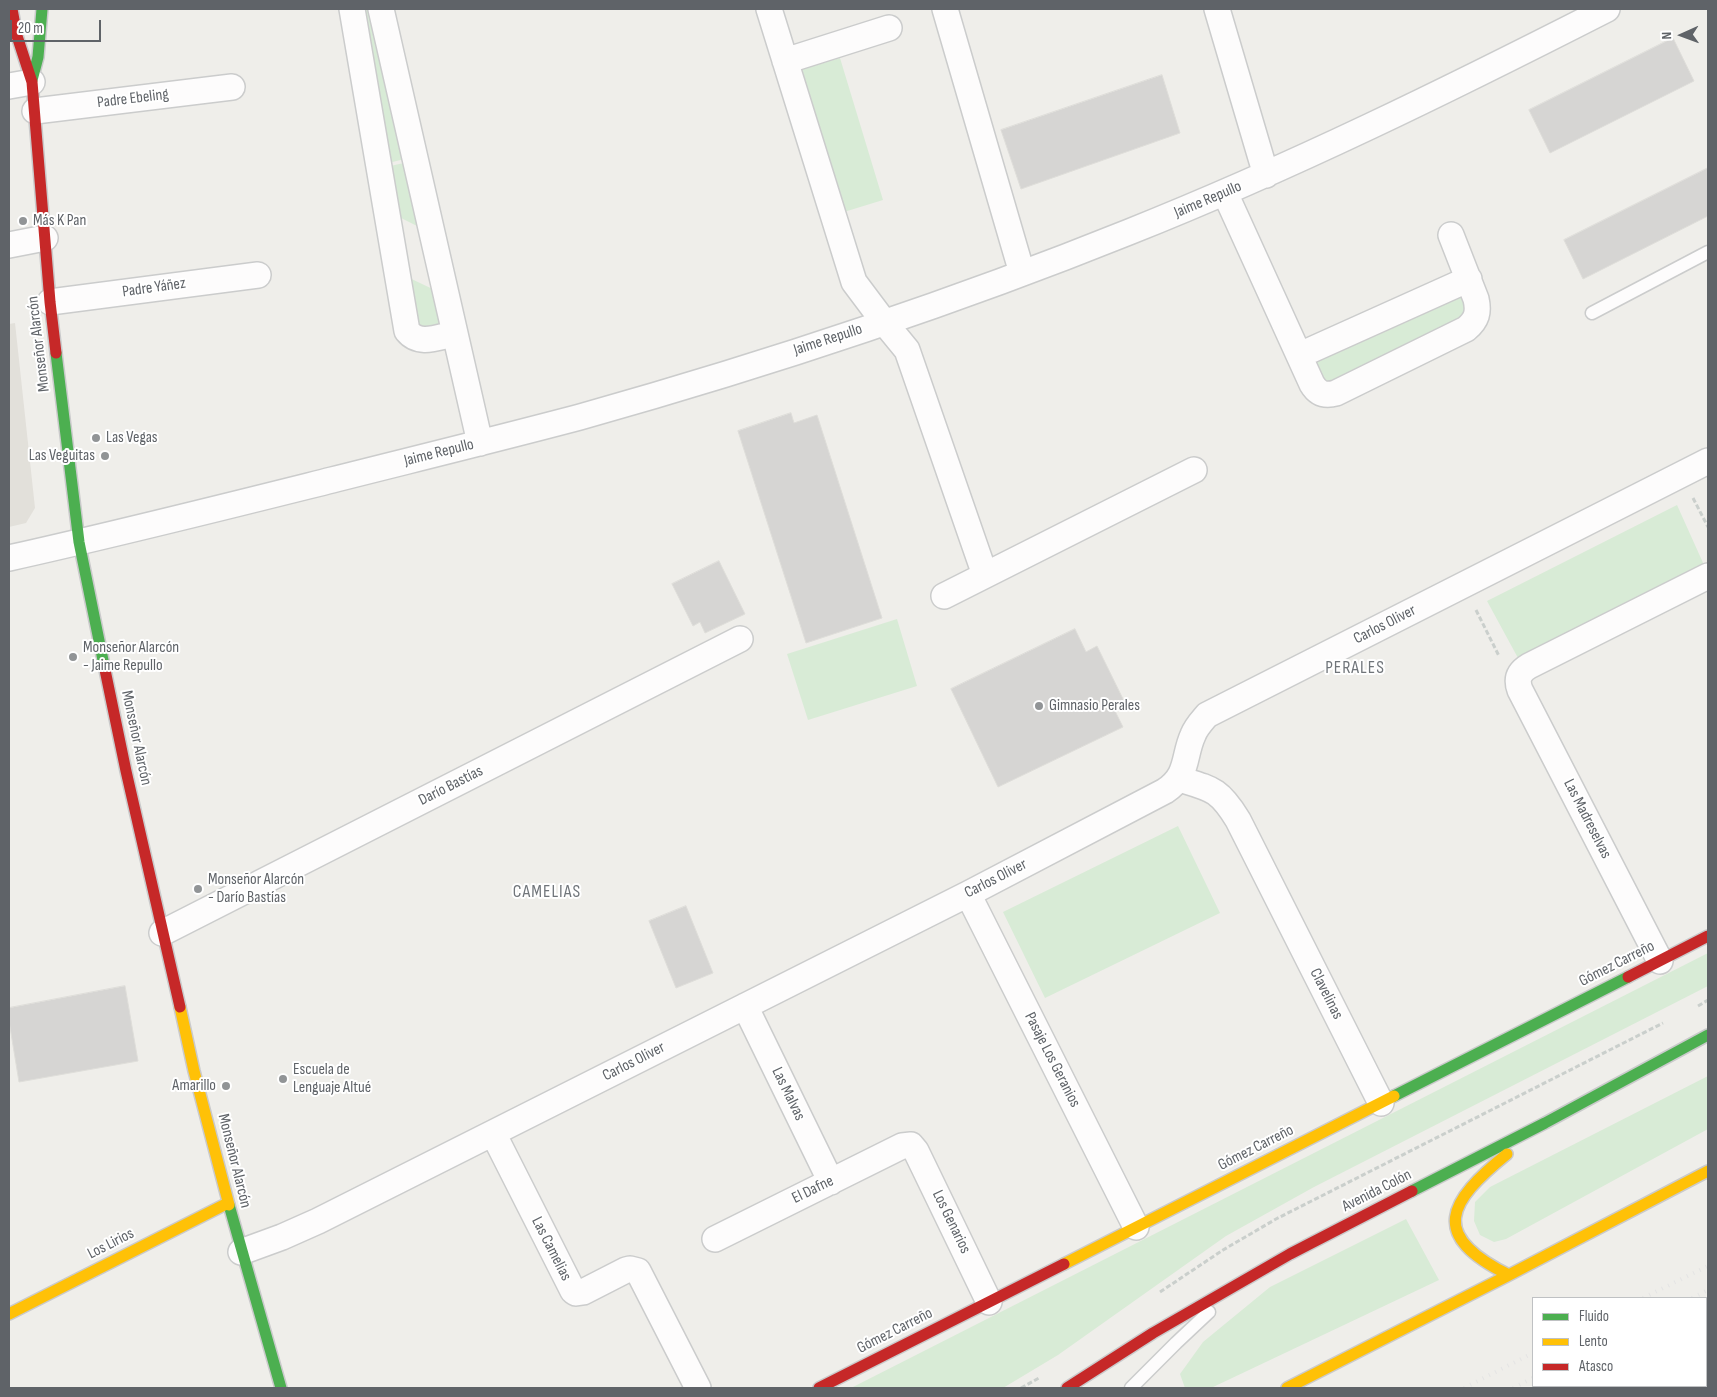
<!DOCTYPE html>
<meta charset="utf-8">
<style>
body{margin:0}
#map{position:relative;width:1717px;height:1397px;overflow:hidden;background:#efeeea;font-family:"Sofia Sans Condensed",sans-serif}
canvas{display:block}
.frame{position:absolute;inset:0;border:10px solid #5f6368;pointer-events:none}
.legend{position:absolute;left:1532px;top:1297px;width:175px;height:90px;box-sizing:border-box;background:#fff;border:1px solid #bfc1c3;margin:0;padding:6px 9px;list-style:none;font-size:15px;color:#5f6368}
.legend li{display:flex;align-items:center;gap:10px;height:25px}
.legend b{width:25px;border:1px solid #bfc1c3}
.north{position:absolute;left:1657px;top:10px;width:50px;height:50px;-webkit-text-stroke:4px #fff;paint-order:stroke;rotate:268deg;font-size:14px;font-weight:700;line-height:20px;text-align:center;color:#5f6368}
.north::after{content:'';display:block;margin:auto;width:18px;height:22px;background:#5f6368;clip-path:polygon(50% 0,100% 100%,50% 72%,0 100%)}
.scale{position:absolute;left:10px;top:20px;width:91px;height:22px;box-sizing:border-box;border:2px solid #5f6368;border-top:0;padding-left:6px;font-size:15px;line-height:18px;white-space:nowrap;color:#5f6368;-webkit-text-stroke:4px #fff;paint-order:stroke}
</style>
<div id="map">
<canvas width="1717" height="1397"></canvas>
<div class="frame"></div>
<ul class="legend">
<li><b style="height:6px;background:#4caf50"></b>Fluido</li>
<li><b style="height:6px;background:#ffc107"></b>Lento</li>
<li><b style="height:6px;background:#c62828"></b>Atasco</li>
</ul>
<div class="north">N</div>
<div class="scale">20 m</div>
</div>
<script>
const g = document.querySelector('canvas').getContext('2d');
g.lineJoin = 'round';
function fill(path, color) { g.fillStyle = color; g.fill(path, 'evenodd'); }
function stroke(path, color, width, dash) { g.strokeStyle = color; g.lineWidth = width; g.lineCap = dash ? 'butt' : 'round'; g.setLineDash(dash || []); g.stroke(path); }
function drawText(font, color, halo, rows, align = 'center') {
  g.font = font + ' "Sofia Sans Condensed",sans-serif'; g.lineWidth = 4; g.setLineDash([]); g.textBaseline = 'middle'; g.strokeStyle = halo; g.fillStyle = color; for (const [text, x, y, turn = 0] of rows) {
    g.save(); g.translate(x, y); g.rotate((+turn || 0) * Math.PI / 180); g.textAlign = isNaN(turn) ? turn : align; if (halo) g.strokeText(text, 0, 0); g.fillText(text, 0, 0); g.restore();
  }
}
fill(new Path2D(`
 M15,323L35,508L26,523L9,527V324Z`), '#e2e0da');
fill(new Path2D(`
 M353,9H380L413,157L380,165Z
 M840,58L883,200L844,212L802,69Z
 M413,161L427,231L389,212L381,168Z
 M401,274L441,293L451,332L419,336Z
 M1467,283L1474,314L1328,392L1304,357Z
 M1677,505L1704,565L1518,658L1487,601Z
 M897,619L917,686L808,720L787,654Z
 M1178,826L1220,913L1045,998L1003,912Z
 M1708,953V986L1314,1187L1226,1236L1058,1355L1003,1388H851Z
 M1708,1076V1129L1506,1239L1494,1242L1480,1235L1474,1221L1475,1202L1490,1187Z
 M1406,1219L1439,1280L1211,1388H1185L1180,1374L1203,1342L1270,1287Z
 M1708,1337V1388H1607L1612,1386H1706V1338Z`), '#d8ebd6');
const building = new Path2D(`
 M1673,38L1694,81L1550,153L1529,110Z
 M1162,75L1180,133L1021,189L1001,130Z
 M1708,168V216L1583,279L1564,240Z
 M791,413L794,423L817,415L882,618L806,643L738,431Z
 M719,561L745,614L705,633L700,622L693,626L672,584Z
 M1075,629L1086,652L1097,646L1125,703L1114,709L1123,727L998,787L951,689Z
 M686,906L713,973L676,988L649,921Z
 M125,986L138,1061L19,1082L9,1021V1008Z`);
fill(building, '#d6d5d3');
stroke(building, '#deddd9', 1);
const lane = new Path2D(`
 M1592,313L1708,252
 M1131,1388L1176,1343L1209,1312`);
const street = new Path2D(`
 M352,9L407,331C419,346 438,337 454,334
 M381,9L480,443
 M769,9L854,282L884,322L907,350L985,575
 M945,9L1022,273
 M1217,9L1266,175
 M785,61L889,28
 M9,86L32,82
 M35,111L232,87
 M1225,193L1312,384C1318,394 1325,396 1336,393L1466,329C1477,320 1479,312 1476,299L1451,235
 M9,245L45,238
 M50,302L258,275
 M1300,355L1469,279
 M9,558C117,534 224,507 332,480C415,459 497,439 580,417C765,365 950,304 1129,232C1292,167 1450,89 1607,9
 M944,596L1194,470
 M1179,779C1212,789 1219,789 1238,820L1381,1103
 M968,894L1136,1227
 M162,933L740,639
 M1660,961L1520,690C1516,679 1519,672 1529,666L1708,576
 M745,1006L831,1182
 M493,1133L573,1291L576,1293L583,1292L626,1270L630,1269L638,1271L698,1388
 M715,1239L902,1146L911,1145L916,1151L989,1302
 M241,1252L282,1237L318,1221L968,894L1165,791C1189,775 1183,757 1193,735C1196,727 1202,721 1207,715L1708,461`);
const fast = new Path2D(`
 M32,80L38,57L42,9
 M56,353L79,542L104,665
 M1394,1096L1628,977
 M1412,1191L1545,1123L1708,1035
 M229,1205L281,1388`);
const slow = new Path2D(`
 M180,1007L194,1071L229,1205
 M1507,1154C1448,1202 1428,1235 1509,1275
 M1064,1264L1394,1096
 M9,1314L228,1203
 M1287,1388L1509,1275L1708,1171`);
const jam = new Path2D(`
 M12,9L17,36L32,82L50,302L56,353
 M104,665L126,771L180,1007
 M1628,977L1708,936
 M819,1388L1064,1264
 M1067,1388L1153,1333L1290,1254L1412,1191`);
stroke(lane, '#cbcccc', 15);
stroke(street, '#cbcccc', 28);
stroke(fast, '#cacacb', 14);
stroke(slow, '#cacacb', 14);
stroke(jam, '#cacacb', 14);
stroke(new Path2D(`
 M1693,498L1708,527
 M1476,610L1499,656
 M1698,1006L1708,1000
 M1160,1292L1223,1250L1276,1219L1663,1023
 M1021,1388L1039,1378
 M1699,1388L1704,1386`), '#cacfcc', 3, [5, 2.5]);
stroke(lane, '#fdfcfc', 12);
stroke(street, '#fdfcfc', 25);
stroke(fast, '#4caf50', 11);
stroke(slow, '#ffc107', 11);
stroke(jam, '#c62828', 11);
stroke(new Path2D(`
 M1643,1298L1708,1266
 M1692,1298L1708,1290
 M1464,1388L1533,1353
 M1513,1388L1533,1378`), '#e4e4e4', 4, [1, 6]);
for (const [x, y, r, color] of [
 [23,221,5,"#919496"],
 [96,438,5,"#919496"],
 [105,456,5,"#919496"],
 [73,657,5,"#919496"],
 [1039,706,5,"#919496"],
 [198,889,5,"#919496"],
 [283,1079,5,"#919496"],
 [226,1086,5,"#919496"]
]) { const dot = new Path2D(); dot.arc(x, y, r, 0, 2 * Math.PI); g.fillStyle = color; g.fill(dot); stroke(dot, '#fff', 2); }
drawText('16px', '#5f6368', '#fff', [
 ["Padre Ebeling",133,99,-7],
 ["Jaime Repullo",1208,200,-23],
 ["Padre Yáñez",154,288,-8],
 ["Jaime Repullo",828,340,-18],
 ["Monseñor Alarcón",39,344,-97],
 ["Jaime Repullo",439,453,-14],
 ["Carlos Oliver",1385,625,-27],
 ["Monseñor Alarcón",136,738,78],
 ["Darío Bastías",451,786,-27],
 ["Las Madreselvas",1587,819,63],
 ["Carlos Oliver",996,879,-27],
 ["Gómez Carreño",1617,964,-27],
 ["Clavelinas",1326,994,63],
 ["Pasaje Los Geranios",1052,1060,63],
 ["Carlos Oliver",634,1062,-27],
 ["Las Malvas",788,1094,64],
 ["Gómez Carreño",1256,1148,-27],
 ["Monseñor Alarcón",234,1161,76],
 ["El Dafne",813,1190,-26],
 ["Avenida Colón",1377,1191,-27],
 ["Los Genarios",951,1222,64],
 ["Los Lirios",111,1244,-27],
 ["Las Camelias",551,1249,63],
 ["Gómez Carreño",895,1331,-27]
]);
drawText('16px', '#5f6368', '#fff', [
 ["Más K Pan",33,221],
 ["Las Vegas",106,438],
 ["Las Veguitas",95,456,"right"],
 ["Monseñor Alarcón",83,648],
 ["- Jaime Repullo",83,666],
 ["Gimnasio Perales",1049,706],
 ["Monseñor Alarcón",208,880],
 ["- Darío Bastías",208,898],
 ["Escuela de",293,1070],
 ["Lenguaje Altué",293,1088],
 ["Amarillo",216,1086,"right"]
], 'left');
g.letterSpacing = '1px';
drawText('18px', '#70757a', '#fff', [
 ["PERALES",1355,668],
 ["CAMELIAS",547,892]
]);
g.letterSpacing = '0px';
</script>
